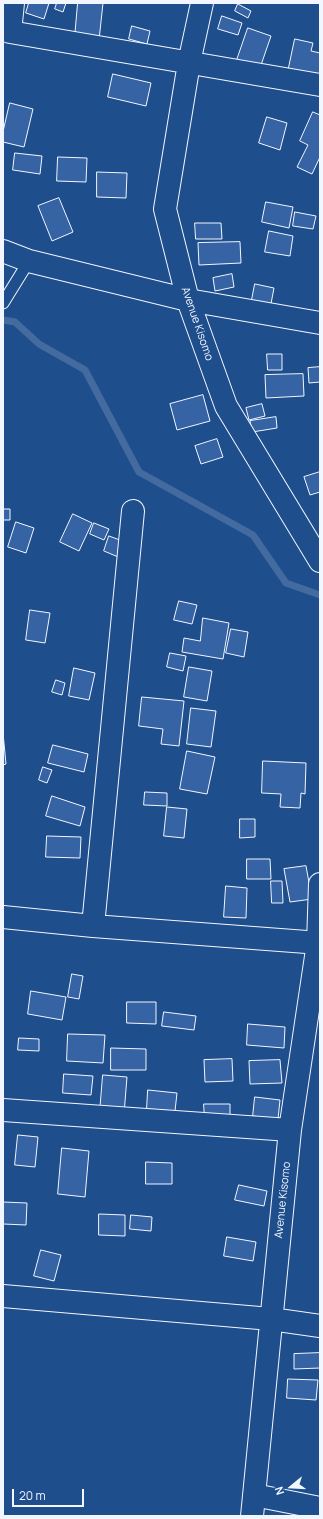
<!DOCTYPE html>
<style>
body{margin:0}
#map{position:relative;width:323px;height:1519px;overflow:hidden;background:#1f4e8c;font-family:Manrope,sans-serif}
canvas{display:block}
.frame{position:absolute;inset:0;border:4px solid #f2f6ff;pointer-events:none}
.north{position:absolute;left:271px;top:1467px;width:40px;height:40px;-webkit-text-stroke:3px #1f4e8c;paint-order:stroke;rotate:252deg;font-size:11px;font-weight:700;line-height:16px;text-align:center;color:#f2f6ff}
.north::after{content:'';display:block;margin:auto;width:14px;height:18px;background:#f2f6ff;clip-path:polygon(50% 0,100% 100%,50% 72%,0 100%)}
.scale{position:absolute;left:12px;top:1489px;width:72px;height:18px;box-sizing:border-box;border:2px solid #f2f6ff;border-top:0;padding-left:5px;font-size:12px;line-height:14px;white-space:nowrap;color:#f2f6ff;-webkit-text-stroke:3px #1f4e8c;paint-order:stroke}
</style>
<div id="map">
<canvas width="323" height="1519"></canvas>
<div class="frame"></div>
<div class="north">N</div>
<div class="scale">20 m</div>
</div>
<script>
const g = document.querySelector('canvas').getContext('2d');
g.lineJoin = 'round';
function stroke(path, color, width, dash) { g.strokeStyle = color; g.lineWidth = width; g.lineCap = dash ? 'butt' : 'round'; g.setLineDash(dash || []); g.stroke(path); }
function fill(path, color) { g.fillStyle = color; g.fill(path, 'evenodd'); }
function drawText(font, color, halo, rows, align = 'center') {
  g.font = font + ' Manrope,sans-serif'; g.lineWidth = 3; g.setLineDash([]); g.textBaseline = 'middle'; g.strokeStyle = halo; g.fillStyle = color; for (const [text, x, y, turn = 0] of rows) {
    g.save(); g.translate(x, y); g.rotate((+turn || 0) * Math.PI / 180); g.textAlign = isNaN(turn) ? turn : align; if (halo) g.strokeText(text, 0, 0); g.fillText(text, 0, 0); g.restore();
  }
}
stroke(new Path2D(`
 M3,320L15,322L39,344L85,370L139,472L253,535L286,583L320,595`), '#446ba0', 7);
const building = new Path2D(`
 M29,3H49L44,19L26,13Z
 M57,3H66L63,12L55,9Z
 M78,3H103L99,40L75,37Z
 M238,4L251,11L248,18L235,11Z
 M222,16L242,23L238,35L218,29Z
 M132,26L150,31L147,44L129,39Z
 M248,28L271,36L260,68L237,60Z
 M295,39L313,43L311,51L320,53V79L288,72Z
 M113,74L151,83L146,106L108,97Z
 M10,103L33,109L24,147L3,142V132Z
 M313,112L320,115V157L312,174L297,167L308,145L300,141Z
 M267,117L287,123L280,150L259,143Z
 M15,153L42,156L40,174L13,170Z
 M58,157L87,158L86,182L57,181Z
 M97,172L127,173L126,198L97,197Z
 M59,198L73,232L52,241L38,206Z
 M266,202L293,207L289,228L262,222Z
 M295,212L316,216L313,229L293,226Z
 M195,223H221L222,239H196Z
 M269,231L293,236L290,256L265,252Z
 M240,242L241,263L199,265L198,243Z
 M232,274L234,287L215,291L213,278Z
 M255,284L274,288L269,314L250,310Z
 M267,354H282V370H268Z
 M320,367V382L309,383L308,368Z
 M303,374L304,396L266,398L265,375Z
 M203,395L210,421L177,430L170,404Z
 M262,404L265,416L249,420L246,408Z
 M276,417L277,428L252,432L250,421Z
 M217,439L223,457L201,464L195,446Z
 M320,472V492L310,495L304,477Z
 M3,509H10V520H3Z
 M73,514L92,523L79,551L60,542Z
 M16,522L34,528L26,553L8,547Z
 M94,523L109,529L104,540L90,534Z
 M109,536L128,543L123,559L104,551Z
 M179,601L197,605L192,624L174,620Z
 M30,610L50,613L45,643L26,640Z
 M203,618L229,623L223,659L182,652L184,638L200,641Z
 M231,629L248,632L244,657L226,653Z
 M170,653L186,656L183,671L167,667Z
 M189,667L212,671L207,701L184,697Z
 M74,668L95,673L89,700L69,696Z
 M56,680L65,683L62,695L52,692Z
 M142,697L184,701L179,746L161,744L163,729L139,726Z
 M191,708L216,711L211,747L187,744Z
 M3,733L6,764L3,765Z
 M53,745L88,754L84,772L48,763Z
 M187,751L215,757L207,794L180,789Z
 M263,761L306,763L305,794L301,793L300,808L280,807L281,794L262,793Z
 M43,767L52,770L47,783L39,780Z
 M145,792L167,793V806L144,805Z
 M52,796L85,807L80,826L46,816Z
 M167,807L187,809L184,838L164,836Z
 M240,819H255V837L240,838Z
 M47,836L81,837L80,858L46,857Z
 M247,859H270L271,879H247Z
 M306,866L312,899L290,902L284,869Z
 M271,881H282L283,903H272Z
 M226,886L247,888L246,918L224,917Z
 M72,974L83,976L79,999L68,997Z
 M31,991L66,997L62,1020L28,1014Z
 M127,1002H156V1024L127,1023Z
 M164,1012L196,1016L194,1030L162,1026Z
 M248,1024L285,1027L284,1048L247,1045Z
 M68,1034L105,1035L103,1063L67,1061Z
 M19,1038L39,1039V1051L18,1050Z
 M111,1048L146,1049V1070H111Z
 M232,1059L233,1081L205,1082L204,1060Z
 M280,1060L282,1083L250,1084L249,1061Z
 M64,1074L93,1076L91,1095L63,1093Z
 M103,1075L127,1077L124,1114L100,1112Z
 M148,1090L177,1093L175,1111L147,1109Z
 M255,1097L280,1100L278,1119L253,1116Z
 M204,1104H230V1119L205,1120Z
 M18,1135L38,1137L35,1167L15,1165Z
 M62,1148L89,1151L85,1197L58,1194Z
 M146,1162L172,1163V1184H146Z
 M239,1185L267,1191L264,1206L235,1200Z
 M3,1202L27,1203L26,1225L3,1224Z
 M99,1214L125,1215V1236L99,1235Z
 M131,1215L152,1217L151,1231L130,1229Z
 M227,1237L256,1242L253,1261L224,1256Z
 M41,1250L61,1255L54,1281L34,1276Z
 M320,1353V1368L294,1369V1354Z
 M288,1379L318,1380L316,1400L287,1398Z`);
fill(building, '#3563a3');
stroke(building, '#f2f6ff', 1);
const service = new Path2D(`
 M3,303L29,261`);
const minor = new Path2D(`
 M13,3L10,32L320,85
 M202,3L189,63L165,209L188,300L226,406L320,561
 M3,251L29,261L188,300L320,323
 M3,917L93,926L320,943
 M93,926L133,511
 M3,1110L290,1130
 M3,1296L271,1319L320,1326
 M254,1495L320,1508
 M252,1516L290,1130L318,943L320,884`);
stroke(service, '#f2f6ff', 13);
stroke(minor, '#f2f6ff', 24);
stroke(service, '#1f4e8c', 11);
stroke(minor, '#1f4e8c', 22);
drawText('11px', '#f2f6ff', '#1f4e8c', [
 ["Avenue Kisomo",197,324,71],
 ["Avenue Kisomo",283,1200,-84]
]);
</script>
